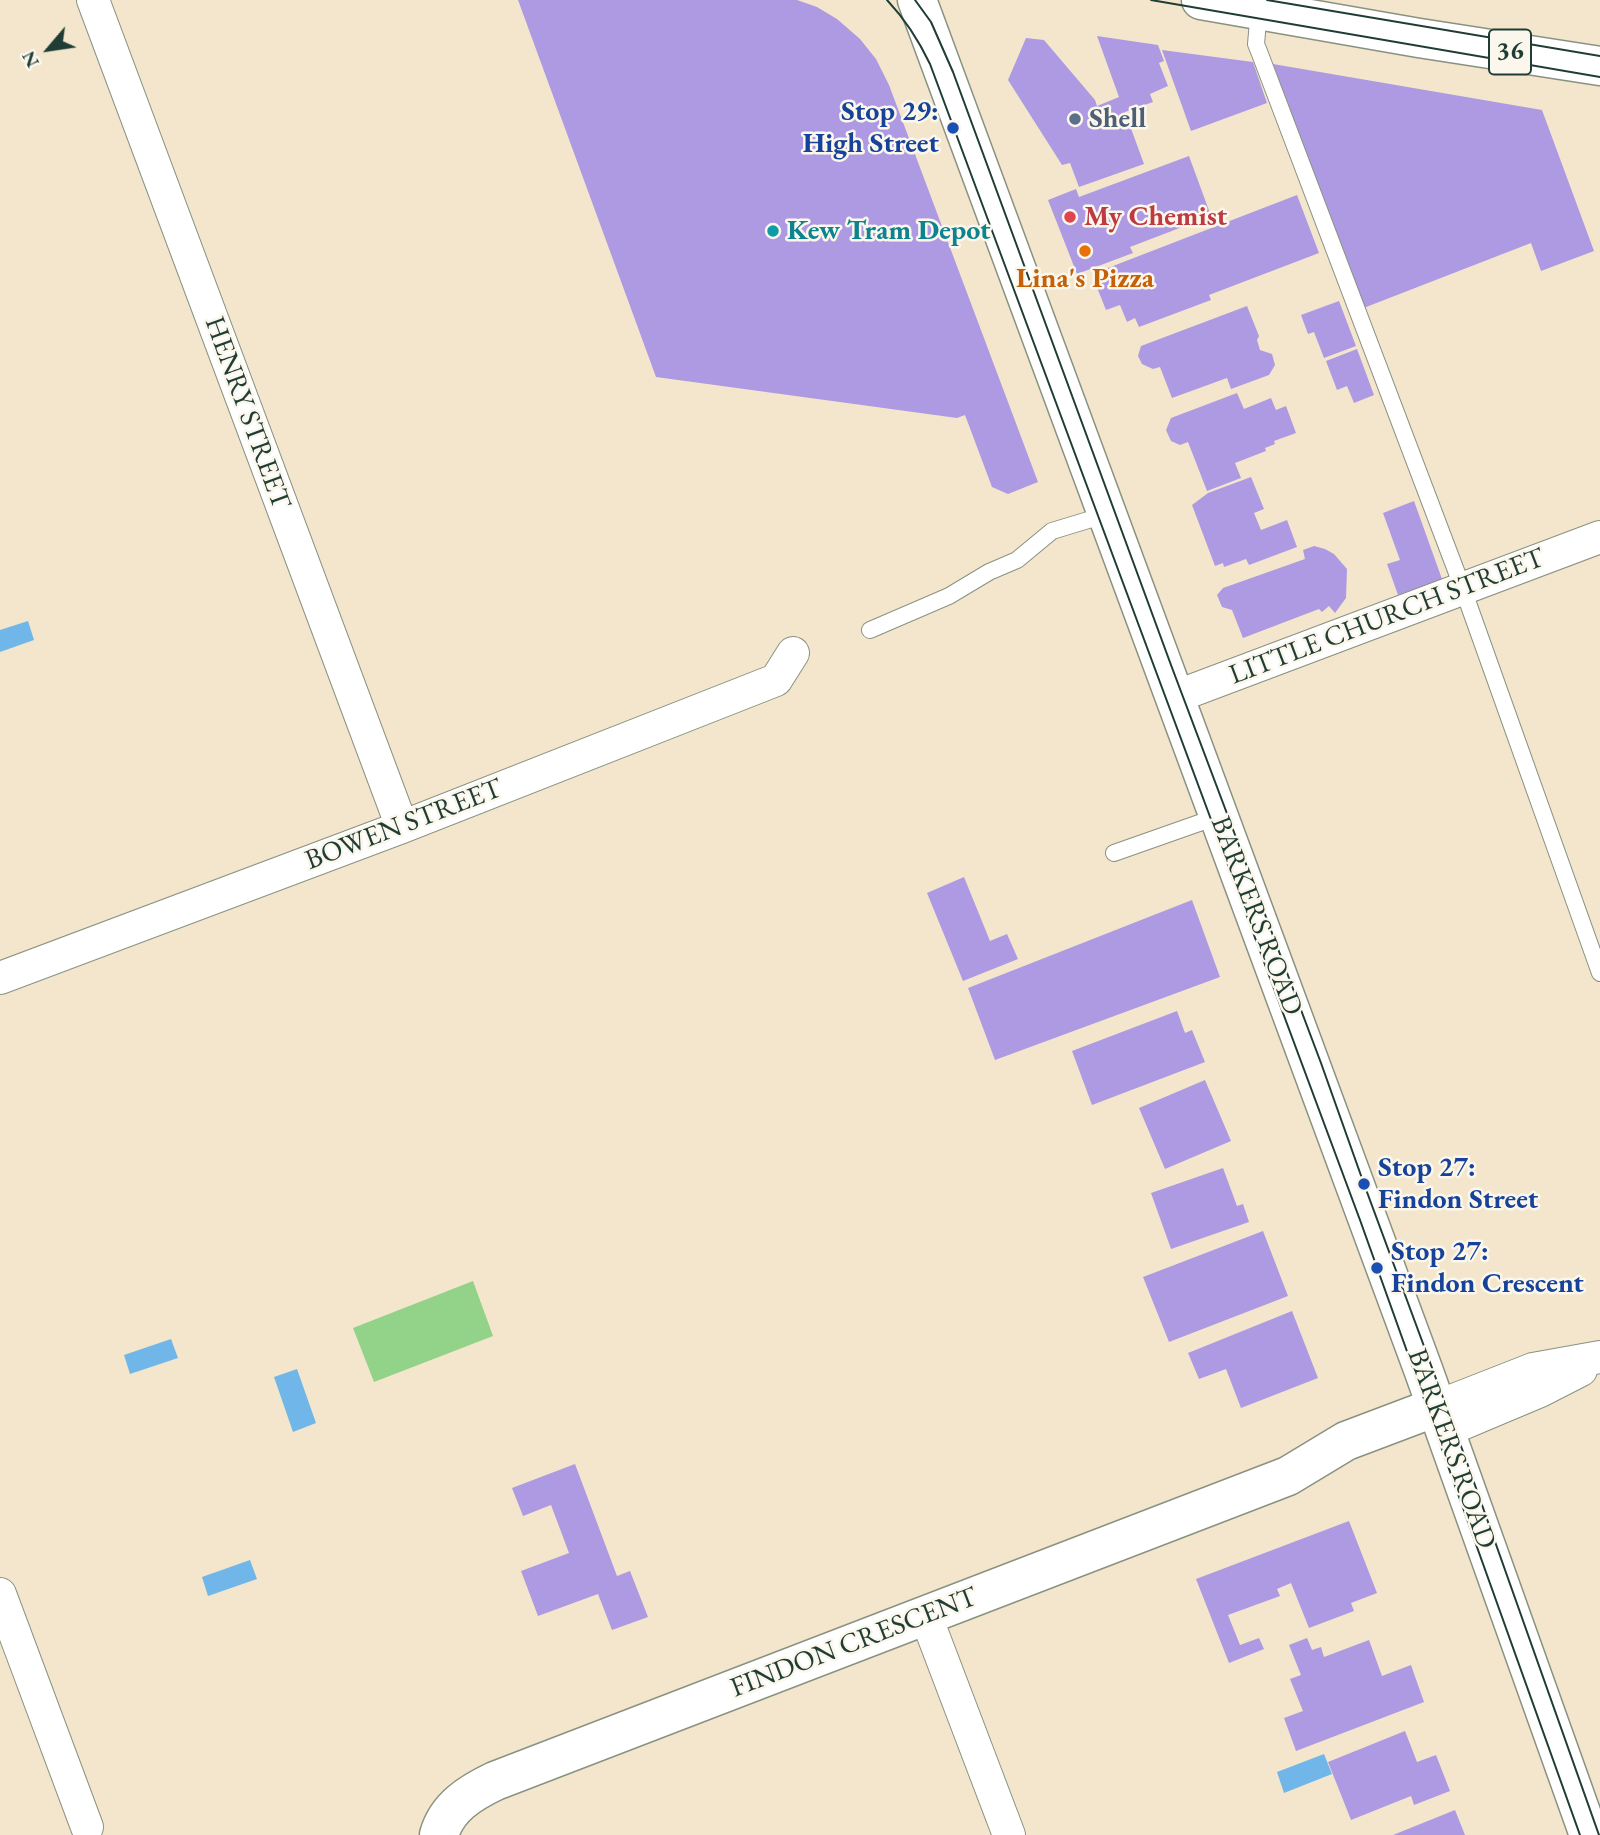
<!DOCTYPE html>
<style>
body{margin:0}
#map{position:relative;width:1600px;height:1835px;overflow:hidden;background:#f3e6cc;font-family:"EB Garamond",serif}
canvas{display:block}
.north{position:absolute;left:14px;top:14px;width:70px;height:70px;-webkit-text-stroke:5px #fbf7ec;paint-order:stroke;rotate:241deg;font-size:19px;font-weight:700;line-height:28px;text-align:center;color:#1f3d34}
.north::after{content:'';display:block;margin:auto;width:24px;height:32px;background:#1f3d34;clip-path:polygon(50% 0,100% 100%,50% 72%,0 100%)}
</style>
<div id="map">
<canvas width="1600" height="1835"></canvas>
<div class="north">N</div>
</div>
<script>
const g = document.querySelector('canvas').getContext('2d');
g.lineJoin = 'round';
function fill(path, color) { g.fillStyle = color; g.fill(path, 'evenodd'); }
function stroke(path, color, width, dash) { g.strokeStyle = color; g.lineWidth = width; g.lineCap = dash ? 'butt' : 'round'; g.setLineDash(dash || []); g.stroke(path); }
function drawText(font, color, halo, rows, align = 'center') {
  g.font = font + ' "EB Garamond",serif'; g.lineWidth = 5; g.setLineDash([]); g.textBaseline = 'middle'; g.strokeStyle = halo; g.fillStyle = color; for (const [text, x, y, turn = 0] of rows) {
    g.save(); g.translate(x, y); g.rotate((+turn || 0) * Math.PI / 180); g.textAlign = isNaN(turn) ? turn : align; if (halo) g.strokeText(text, 0, 0); g.fillText(text, 0, 0); g.restore();
  }
}
fill(new Path2D(`
 M473,1281L493,1336L374,1382L353,1328Z`), '#92d289');
fill(new Path2D(`
 M28,621L34,640L0,652V630Z
 M171,1339L178,1358L130,1374L124,1355Z
 M297,1369L316,1423L293,1432L274,1377Z
 M250,1560L257,1579L208,1596L202,1577Z
 M1324,1754L1332,1774L1284,1793L1277,1772Z`), '#71b6e8');
fill(new Path2D(`
 M518,0H797L817,7L837,19L860,39L876,59L889,85L1038,482L1008,494L992,487L965,415L957,418L656,377Z
 M1097,36L1158,45L1164,61L1159,63L1168,86L1150,94L1153,102L1125,112L1144,164L1079,187L1070,163L1062,165L1008,80L1026,38L1044,40L1095,100L1097,106L1119,97Z
 M1162,50L1253,62L1267,103L1191,131Z
 M1273,64L1542,110L1594,251L1541,271L1531,243L1361,309Z
 M1189,156L1211,216L1130,247L1133,253L1077,274L1048,200L1076,189L1079,197Z
 M1297,195L1319,253L1209,295L1211,300L1139,327L1135,318L1127,322L1120,305L1106,310L1094,280L1102,277L1100,271Z
 M1339,301L1356,346L1324,358L1314,332L1308,334L1301,315Z
 M1247,306L1259,336L1257,340L1260,350L1272,354L1275,365L1269,375L1231,389L1227,378L1172,398L1160,367L1153,369L1142,364L1138,356L1141,346Z
 M1357,349L1374,395L1354,403L1347,386L1337,390L1326,361Z
 M1237,393L1244,409L1271,398L1276,410L1286,406L1296,433L1274,441L1275,444L1265,448L1266,451L1235,463L1241,478L1207,491L1188,442L1180,445L1171,441L1166,430L1171,418Z
 M1251,477L1264,509L1254,513L1261,530L1287,520L1297,547L1249,565L1246,559L1224,567L1223,563L1215,566L1192,505L1208,493Z
 M1414,501L1442,579L1398,595L1387,564L1400,560L1383,513Z
 M1314,546L1325,549L1334,554L1347,569L1346,598L1335,613L1329,606L1322,612L1319,609L1243,638L1232,610L1222,607L1217,595L1223,588L1305,559L1303,550Z
 M964,877L990,941L1007,934L1018,959L963,981L927,893Z
 M1192,900L1220,977L995,1060L968,988Z
 M1177,1011L1185,1033L1192,1030L1205,1062L1092,1105L1072,1051Z
 M1205,1080L1231,1141L1165,1169L1139,1108Z
 M1223,1168L1237,1206L1243,1204L1249,1222L1171,1249L1151,1193Z
 M1263,1231L1288,1296L1169,1342L1143,1277Z
 M1292,1311L1318,1378L1241,1408L1226,1369L1199,1379L1188,1353Z
 M575,1464L617,1576L630,1571L648,1617L612,1630L598,1594L538,1616L521,1571L569,1553L551,1505L523,1516L512,1488Z
 M1349,1521L1377,1593L1351,1603L1354,1611L1309,1628L1291,1583L1277,1589L1280,1596L1228,1615L1240,1645L1259,1638L1264,1649L1229,1663L1196,1579Z
 M1307,1638L1312,1650L1321,1647L1324,1657L1369,1640L1382,1676L1411,1665L1424,1702L1296,1751L1284,1718L1303,1711L1290,1679L1301,1675L1289,1645Z
 M1405,1731L1417,1762L1436,1755L1450,1791L1414,1805L1411,1796L1351,1820L1328,1762Z
 M1455,1810L1465,1835H1393Z`), '#ad9ae2');
const service = new Path2D(`
 M1259,10L1256,44L1260,54L1463,589L1600,973
 M870,630L949,596L989,572L1017,560L1052,531L1108,514
 M1114,853L1219,816`);
const minor = new Path2D(`
 M93,0L402,827
 M1175,697L1600,537
 M0,978L402,827L776,680L793,653
 M1436,1407L1533,1369L1600,1357
 M1445,1431L1540,1391L1581,1370
 M0,1594L87,1827
 M925,1614L1009,1835`);
const tertiary = new Path2D(`
 M439,1835C447,1807 470,1793 495,1781L1288,1476L1346,1441L1436,1407`);
const primary = new Path2D(`
 M917,0L1423,1369L1589,1835
 M1201,0L1419,38L1600,66`);
stroke(service, '#899280', 18);
stroke(minor, '#899280', 34);
stroke(tertiary, '#899280', 41);
stroke(primary, '#899280', 41);
stroke(service, '#fff', 16);
stroke(minor, '#fff', 32);
stroke(tertiary, '#fff', 38);
stroke(primary, '#fff', 38);
stroke(new Path2D(`
 M887,0C905,19 919,41 930,64L1360,1220L1580,1835
 M915,0L931,22L953,72L1171,665L1321,1063L1364,1184L1465,1457L1599,1835
 M1151,0L1600,77
 M1267,0L1600,56`), '#1f3d34', 2);
for (const [x, y, r, color] of [
 [1075,119,7,"#5c6f8a"],
 [953,128,7,"#1a4fb4"],
 [1070,217,7,"#e0444e"],
 [773,231,7,"#0f9aa8"],
 [1085,251,7,"#e8710a"],
 [1364,1184,7,"#1a4fb4"],
 [1377,1268,7,"#1a4fb4"]
]) { const dot = new Path2D(); dot.arc(x, y, r, 0, 2 * Math.PI); g.fillStyle = color; g.fill(dot); stroke(dot, '#fbf7ec', 2.5); }
for (const [x, y, w] of [
 [1510,52,42]
]) { const box = new Path2D(); box.roundRect(x - w / 2, y - 22.5, w, 45, 5); g.fillStyle = '#fbf7ec'; g.fill(box); stroke(box, '#1f3d34', 2); }
drawText('bold 26px', '#1f3d34', null, [
 ["36",1510,52]
]);
drawText('bold 28px', '#164399', '#fbf7ec', [
 ["Stop 29:",939,112,"right"],
 ["High Street",939,144,"right"],
 ["Stop 27:",1378,1168],
 ["Findon Street",1378,1200],
 ["Stop 27:",1391,1252],
 ["Findon Crescent",1391,1284]
], 'left');
drawText('bold 28px', '#4e5e75', '#fbf7ec', [
 ["Shell",1089,119]
], 'left');
drawText('bold 28px', '#be3a42', '#fbf7ec', [
 ["My Chemist",1084,217]
], 'left');
drawText('bold 28px', '#0d838f', '#fbf7ec', [
 ["Kew Tram Depot",787,231]
], 'left');
drawText('bold 28px', '#c56008', '#fbf7ec', [
 ["Lina's Pizza",1085,279]
]);
drawText('28px', '#1f3d34', '#fbf7ec', [
 ["HENRY STREET",247,413,70],
 ["LITTLE CHURCH STREET",1387,617,-21],
 ["BOWEN STREET",404,825,-21],
 ["BARKERS ROAD",1256,916,69],
 ["BARKERS ROAD",1451,1449,70],
 ["FINDON CRESCENT",854,1643,-21]
]);
</script>
